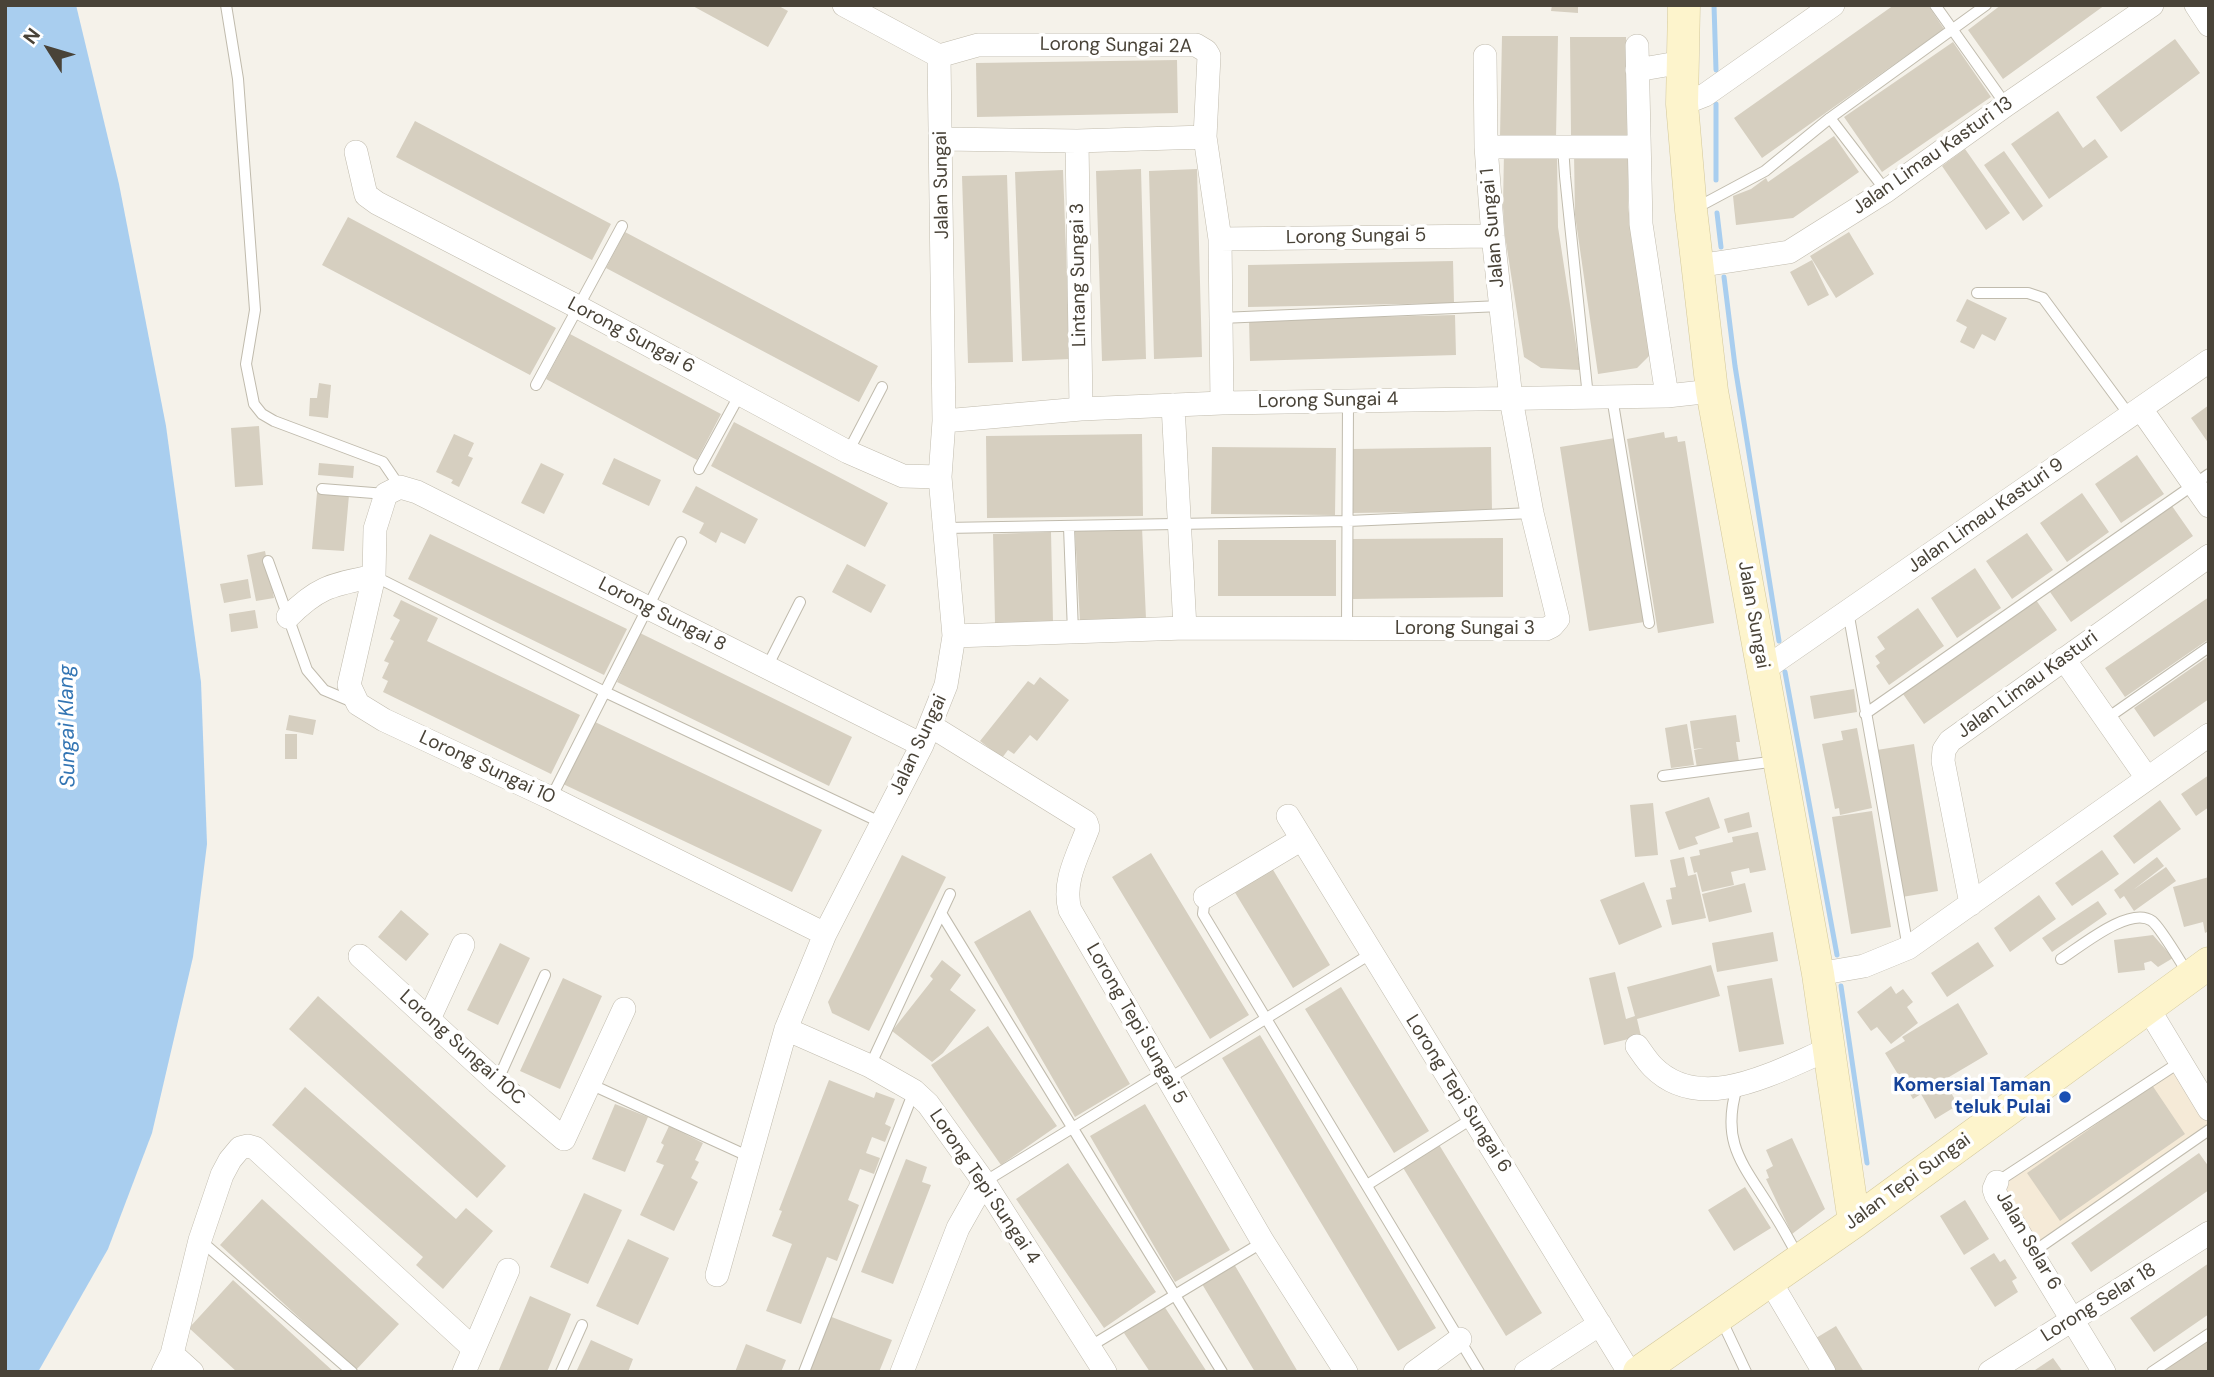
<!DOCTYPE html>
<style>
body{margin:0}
#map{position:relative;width:2214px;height:1377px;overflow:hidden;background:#f5f2ea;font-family:"DM Sans",sans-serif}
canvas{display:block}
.frame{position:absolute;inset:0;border:7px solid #494338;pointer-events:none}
.north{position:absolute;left:14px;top:14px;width:70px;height:70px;-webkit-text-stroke:5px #fff;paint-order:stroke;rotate:307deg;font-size:19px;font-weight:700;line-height:28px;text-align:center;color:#494338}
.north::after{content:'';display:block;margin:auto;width:24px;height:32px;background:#494338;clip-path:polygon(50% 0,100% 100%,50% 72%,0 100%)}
</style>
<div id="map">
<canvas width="2214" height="1377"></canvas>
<div class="frame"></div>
<div class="north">N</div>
</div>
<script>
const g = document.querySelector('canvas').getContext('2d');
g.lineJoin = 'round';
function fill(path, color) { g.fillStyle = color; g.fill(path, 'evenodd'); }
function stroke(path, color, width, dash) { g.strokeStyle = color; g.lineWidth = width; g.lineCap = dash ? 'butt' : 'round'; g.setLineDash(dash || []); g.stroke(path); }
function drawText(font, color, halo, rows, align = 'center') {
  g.font = font + ' "DM Sans",sans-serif'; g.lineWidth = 7; g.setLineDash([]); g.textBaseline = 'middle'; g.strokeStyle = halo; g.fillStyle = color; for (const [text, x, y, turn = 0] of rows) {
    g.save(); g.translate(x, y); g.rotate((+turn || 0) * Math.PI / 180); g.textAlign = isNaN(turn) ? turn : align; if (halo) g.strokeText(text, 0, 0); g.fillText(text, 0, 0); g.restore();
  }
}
fill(new Path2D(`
 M2177,1070L2209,1125L2037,1244L2002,1190L2006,1183Z`), '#f5ead7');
fill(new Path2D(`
 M5,5H76L119,184L166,426L201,682L207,844L193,957L152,1133L108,1249L38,1372H5Z`), '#a9ceef');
stroke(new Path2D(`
 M1714,5L1716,70
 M1716,104V180
 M1717,213L1721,247
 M1724,277L1735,366L1779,641
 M1785,672L1837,955
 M1841,986L1867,1163`), '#a9ceef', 5);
fill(new Path2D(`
 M691,5H777L788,11L768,47Z
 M1552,5H1578V13L1551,11Z
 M1894,5H1928L1944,29L1762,158L1734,118Z
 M2001,5H2105L2003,79L1968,30Z
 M1502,36H1558L1556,138L1500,137Z
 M1570,37H1626L1627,136H1571Z
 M2175,39L2200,73L2121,132L2096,97Z
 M1953,42L1991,97L1882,172L1844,117Z
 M1177,60L1178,113L977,117L976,63Z
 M2058,111L2083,148L2095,139L2108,157L2049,199L2011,144Z
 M415,121L611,224L592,260L396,157Z
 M1834,136L1859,172L1793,218L1736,225L1733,196L1751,189L1766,178L1768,182Z
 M1965,149L2010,213L1986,230L1942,166Z
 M2004,151L2043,206L2023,221L1984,165Z
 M1504,152L1557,153L1558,227L1580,370L1541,368L1524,357L1505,236L1503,207Z
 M1574,153L1628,154V207L1650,355L1637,368L1598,374L1575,215Z
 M1141,169L1146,359L1102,361L1096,171Z
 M1197,169L1202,357L1154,359L1149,171Z
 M1063,170L1070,359L1022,361L1015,172Z
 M1007,175L1013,362L968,363L962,176Z
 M348,217L556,328L530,375L322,265Z
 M625,232L878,366L859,402L606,268Z
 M1849,232L1874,274L1836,298L1810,256Z
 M1812,260L1829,295L1808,306L1790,272Z
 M1453,261L1454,303L1248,307V265Z
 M1967,299L2007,318L1995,341L1982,334L1974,349L1960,342L1967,327L1956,321Z
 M1455,315L1456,355L1250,361L1249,320Z
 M570,334L721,414L697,460L546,379Z
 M319,383L331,385L328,418L309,416L310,398H317Z
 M2209,405V444L2191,418Z
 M734,422L888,503L865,547L711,466Z
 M259,426L263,485L235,487L231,428Z
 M1664,432L1665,438L1677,436L1678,442L1685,441L1714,623L1658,633L1627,439Z
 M454,434L474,443L468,456L473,458L459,487L451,483L453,480L436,472Z
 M1142,434L1143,516L987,518L986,436Z
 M1615,438L1644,622L1589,631L1560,447Z
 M1212,447L1336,448L1335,515L1211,514Z
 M1491,447L1492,511L1352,513V449Z
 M2137,455L2164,494L2121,523L2095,484Z
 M614,458L661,480L649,506L602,484Z
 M319,463L354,466L353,478L318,475Z
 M541,463L564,474L544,514L521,503Z
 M696,486L758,519L745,544L721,532L716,543L699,533L704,523L682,512Z
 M317,493L349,495L344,551L312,549Z
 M2082,493L2109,532L2067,562L2040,523Z
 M2172,506L2193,536L2071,622L2050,592Z
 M1142,527L1146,619L1080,622L1075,531Z
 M1051,532L1053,622L995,623L993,534Z
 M2027,533L2053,570L2012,599L1986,561Z
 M430,534L627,629L604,675L408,579Z
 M1503,538V597L1353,599L1352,539Z
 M1218,540H1336V596H1218Z
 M265,551L274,598L256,601L247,555Z
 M847,564L886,585L871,613L832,592Z
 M1975,568L2001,608L1957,638L1931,598Z
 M248,579L251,598L224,603L220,584Z
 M2209,597V639L2125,697L2105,668Z
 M401,600L438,618L427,641L580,715L551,774L383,692L388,681L382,678L389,663L384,661L394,641L390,639L400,620L393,616Z
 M2036,600L2057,630L1924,724L1903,694Z
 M1918,608L1944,646L1889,685L1876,666L1880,663L1875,656L1885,649L1877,637Z
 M255,610L258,628L231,632L229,614Z
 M640,633L852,737L829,786L617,682Z
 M2209,656V699L2154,737L2134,708Z
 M1040,677L1069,700L1037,741L1030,735L1014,754L1008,750L1002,758L980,741L1028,681L1034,685Z
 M1854,689L1857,712L1814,719L1810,696Z
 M289,715L316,720L313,735L286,730Z
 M1736,715L1740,742H1736L1739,762L1697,768L1694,750L1703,748L1694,749L1690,721Z
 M593,721L822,830L792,892L563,784Z
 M1687,724L1694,765L1671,768L1665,728Z
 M1857,728L1872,808L1840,815L1839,808L1835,809L1822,744L1843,740L1841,731Z
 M285,734H297V759H285Z
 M1914,744L1938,891L1902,897L1877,750Z
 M2209,775V807L2196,816L2181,794Z
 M1709,797L1720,828L1695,837L1698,844L1679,850L1665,812Z
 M2160,800L2181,829L2134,864L2113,836Z
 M1653,803L1658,855L1635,857L1630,805Z
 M1872,811L1891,927L1851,934L1832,817Z
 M1749,812L1752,827L1728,833L1724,819Z
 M1758,832L1766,870L1750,873L1749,868L1731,872L1734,885L1702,892L1697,872L1694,873L1690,857L1700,855L1699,850L1733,842L1732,837Z
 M2102,850L2119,874L2072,906L2055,883Z
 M1151,853L1249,1015L1210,1039L1112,877Z
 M902,855L946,877L869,1031L832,1013L828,1002Z
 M1684,857L1688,876L1696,874L1706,918L1672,925L1666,900L1672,899L1670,888L1676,887L1670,860Z
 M2157,857L2164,866L2133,890L2166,867L2176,881L2134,911L2124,896L2120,899L2114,890Z
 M1269,863L1330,965L1293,988L1231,886Z
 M2209,877V931L2205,933L2203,922L2184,927L2173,887Z
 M1644,882L1662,927L1619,945L1600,900Z
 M1745,883L1752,912L1709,922L1702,894Z
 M2039,895L2056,919L2010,952L1994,928Z
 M2098,901L2107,914L2052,952L2042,938Z
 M401,910L429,934L406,961L378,937Z
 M1030,910L1130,1084L1075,1117L974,942Z
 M1773,932L1778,961L1717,972L1712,943Z
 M2153,935L2173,958L2158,967L2151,961L2144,963L2145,970L2118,973L2114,940Z
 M1978,942L1994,966L1947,997L1931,973Z
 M500,943L530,958L498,1025L467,1010Z
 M942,960L961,975L950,990L976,1010L943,1053L932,1062L892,1031L933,979L930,976Z
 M1711,965L1720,996L1637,1019L1641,1036L1604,1045L1589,978L1615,972L1626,1019L1635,1016L1627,987Z
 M563,978L602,996L560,1089L520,1071Z
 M1772,978L1784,1044L1739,1052L1727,986Z
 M1891,986L1896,994L1903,989L1913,1002L1907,1007L1918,1023L1891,1044L1877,1027L1871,1031L1857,1012Z
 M1341,987L1429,1131L1394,1153L1305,1009Z
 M318,996L506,1166L477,1198L289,1029Z
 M1958,1003L1988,1054L1944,1080L1958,1105L1935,1119L1921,1094L1913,1099L1885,1053L1905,1041L1902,1037Z
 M988,1026L1057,1126L1001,1165L931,1065Z
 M1260,1035L1436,1328L1398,1351L1222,1058Z
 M829,1080L874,1098L876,1092L895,1099L885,1124L891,1127L885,1142L872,1137L866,1153L880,1158L874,1174L860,1169L848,1200L859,1205L837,1261L827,1257L801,1324L766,1311L792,1244L772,1236L782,1211L779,1210Z
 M2152,1085L2185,1134L2060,1221L2027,1173Z
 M305,1087L456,1219L466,1208L493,1231L443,1289L416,1265L423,1257L272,1125Z
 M615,1104L648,1117L625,1172L592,1159Z
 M1145,1104L1230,1250L1175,1282L1090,1136Z
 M669,1126L703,1143L695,1160L699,1162L691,1178L698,1182L674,1231L640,1215L664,1165L656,1162L664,1145L661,1143Z
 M1792,1138L1825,1209L1792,1234L1766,1179L1769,1178L1766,1170L1773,1166L1766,1150Z
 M1438,1143L1542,1313L1506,1336L1402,1166Z
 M2199,1153L2209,1167V1190L2091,1272L2071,1243Z
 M906,1159L927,1167L922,1182L931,1185L893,1284L861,1272Z
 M1068,1163L1156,1292L1104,1328L1016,1199Z
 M1745,1187L1771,1228L1734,1251L1708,1210Z
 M584,1193L622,1210L588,1284L550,1267Z
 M262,1199L399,1324L356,1370L220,1245Z
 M1965,1200L1989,1239L1964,1255L1940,1216Z
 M628,1239L669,1258L638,1325L596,1306Z
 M1994,1253L2000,1262L2005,1259L2017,1278L2012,1281L2018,1292L1995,1307L1970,1268Z
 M2209,1263V1314L2154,1352L2130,1318Z
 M1234,1264L1298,1372H1255L1202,1284Z
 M233,1280L334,1372H237L189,1328Z
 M530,1296L571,1314L547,1372H498Z
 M1164,1306L1207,1372H1150L1124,1333Z
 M829,1316L892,1340L879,1372H807Z
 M1836,1326L1864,1372H1830L1811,1341Z
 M2209,1339V1372H2163L2180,1359Z
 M591,1340L633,1359L628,1372H576Z
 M746,1344L786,1360L781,1372H735Z
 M2053,1358L2063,1372H2032Z`), '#d6cfc0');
const lane = new Path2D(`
 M226,5L238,79L255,310L246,364L254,404L262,414L274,421L383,462L400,487
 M1935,5L2006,105
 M1830,118L1886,191
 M1563,146L1565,176L1588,397
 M1696,208L1765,171L1830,118L1986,5
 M1977,293H2028L2043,298L2130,416
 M1221,318L1501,306
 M536,385L622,226
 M1612,397L1649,623
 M848,452L882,387
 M699,469L740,394
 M322,489L386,494
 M1069,527L1073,632
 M945,528L1348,521L1532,513
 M268,561L307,670L324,690L355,703
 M374,576L605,692L882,823
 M1848,611L1908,948
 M1347,629L1348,401
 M767,667L800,602
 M1865,714L2209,474
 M2106,719L2209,647
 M1663,776L1777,761
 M551,798L681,542
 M1205,897L1203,914L1479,1372
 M941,913L1222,1372
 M2061,959C2080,947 2130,905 2152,921C2161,928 2181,963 2189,975
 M870,1066L950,894
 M1168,1079L1372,953
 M497,1082L545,975
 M590,1084L752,1158
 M1737,1087C1720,1144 1744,1165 1772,1211C1782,1226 1790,1242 1799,1258
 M984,1182L1164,1072
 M1997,1182L2180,1062
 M1367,1185L1473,1118
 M200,1240L352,1372
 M2033,1252L2209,1130
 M1721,1319L1746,1372
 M1089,1347L1263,1242
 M561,1372L582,1325
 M804,1372L914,1091
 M2152,1372L2209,1334`);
const street = new Path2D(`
 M844,5L939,56
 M2196,5L2209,25
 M1637,46L1641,224L1667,396
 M939,56L978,45H1196L1206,51L1209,56L1205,137L1220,239L1222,403
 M1637,70L1683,62
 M1682,104L1705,95L1833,5
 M942,139L1077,141L1205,137
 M1077,141L1081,409
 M1486,147H1639
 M356,152L366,195L377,203L580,308L848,452L903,476L940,477
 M1220,239L1493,236
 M1697,266L1789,252L1886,191L2006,105L2152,5
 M1173,405L1185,628
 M2141,409L2209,506
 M944,421L1081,409L1222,403L1667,396L1712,391
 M288,617C319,586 332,585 374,576
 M954,636L1185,628L1546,629L1552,626L1558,619L1532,513L1511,399L1493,236L1486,147L1485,56
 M2064,659L2147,778
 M1763,670L2209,361
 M931,726L1086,822L1088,828C1078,855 1062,882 1070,910L1263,1242L1346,1372
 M1288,816L1629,1372
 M1205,897L1302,839
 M1971,904L1943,761L1944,750L1950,741L2209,556
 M825,934L551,798L384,720L358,704L349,685L374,576L375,529L386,494L400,487L417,492L922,745
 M360,956L497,1082L564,1139L624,1009
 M1818,974L1864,966L1908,948L2209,735
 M2148,1008L2209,1109
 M429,1019L463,945
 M786,1029L870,1066L914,1091L928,1104L984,1182L1105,1372
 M1637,1046C1642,1053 1647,1061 1653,1067C1702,1116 1778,1070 1829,1049
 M1997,1182L1994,1189L1996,1195L2104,1372
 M717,1275L786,1029L825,934L922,745L946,685L954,636L940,477L944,421L939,56
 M1770,1281L1824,1372
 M172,1354L192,1372
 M163,1372L172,1354L200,1240L222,1175L230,1160L240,1148L248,1146L255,1148L474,1349
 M464,1372L508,1270
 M902,1372L958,1228L984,1182
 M1415,1372L1460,1339
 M1526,1372L1600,1324
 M1990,1372L2209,1233`);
const secondary = new Path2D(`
 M1684,5L1682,104L1691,210L1712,391L1818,974L1854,1222
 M1639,1372L1854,1222L2209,963`);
stroke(lane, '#c0bbad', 12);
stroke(street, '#c0bbad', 24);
stroke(secondary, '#d3c89b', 33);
stroke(lane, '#fff', 10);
stroke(street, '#fff', 23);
stroke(secondary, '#fdf4cc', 32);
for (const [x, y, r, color] of [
 [2065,1097,7,"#1a4fb4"]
]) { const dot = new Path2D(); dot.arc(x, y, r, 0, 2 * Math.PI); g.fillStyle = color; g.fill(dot); stroke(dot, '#fff', 2.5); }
drawText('19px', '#494338', '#fff', [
 ["Lorong Sungai 2A",1116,46,1],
 ["Jalan Limau Kasturi 13",1933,156,-35],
 ["Jalan Sungai",942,185,-91],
 ["Jalan Sungai 1",1493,228,-95],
 ["Lorong Sungai 5",1356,237,-1],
 ["Lintang Sungai 3",1079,275,-91],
 ["Lorong Sungai 6",631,336,28],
 ["Lorong Sungai 4",1328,401,-1],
 ["Jalan Limau Kasturi 9",1986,516,-35],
 ["Lorong Sungai 8",662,615,27],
 ["Jalan Sungai",1753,615,80],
 ["Lorong Sungai 3",1465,629],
 ["Jalan Limau Kasturi",2028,685,-36],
 ["Jalan Sungai",919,745,-65],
 ["Lorong Sungai 10",487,768,25],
 ["Lorong Tepi Sungai 5",1136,1024,60],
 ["Lorong Sungai 10C",462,1048,42],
 ["Lorong Tepi Sungai 6",1458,1094,58],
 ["Jalan Tepi Sungai",1908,1182,-36],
 ["Lorong Tepi Sungai 4",984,1187,56],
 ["Jalan Selar 6",2028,1241,60],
 ["Lorong Selar 18",2099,1303,-32]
]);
drawText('bold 19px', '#164399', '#fff', [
 ["Komersial Taman",2051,1086],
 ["teluk Pulai",2051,1108]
], 'right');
drawText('italic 21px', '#3375b3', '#fff', [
 ["Sungai Klang",68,726,-91]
]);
</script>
